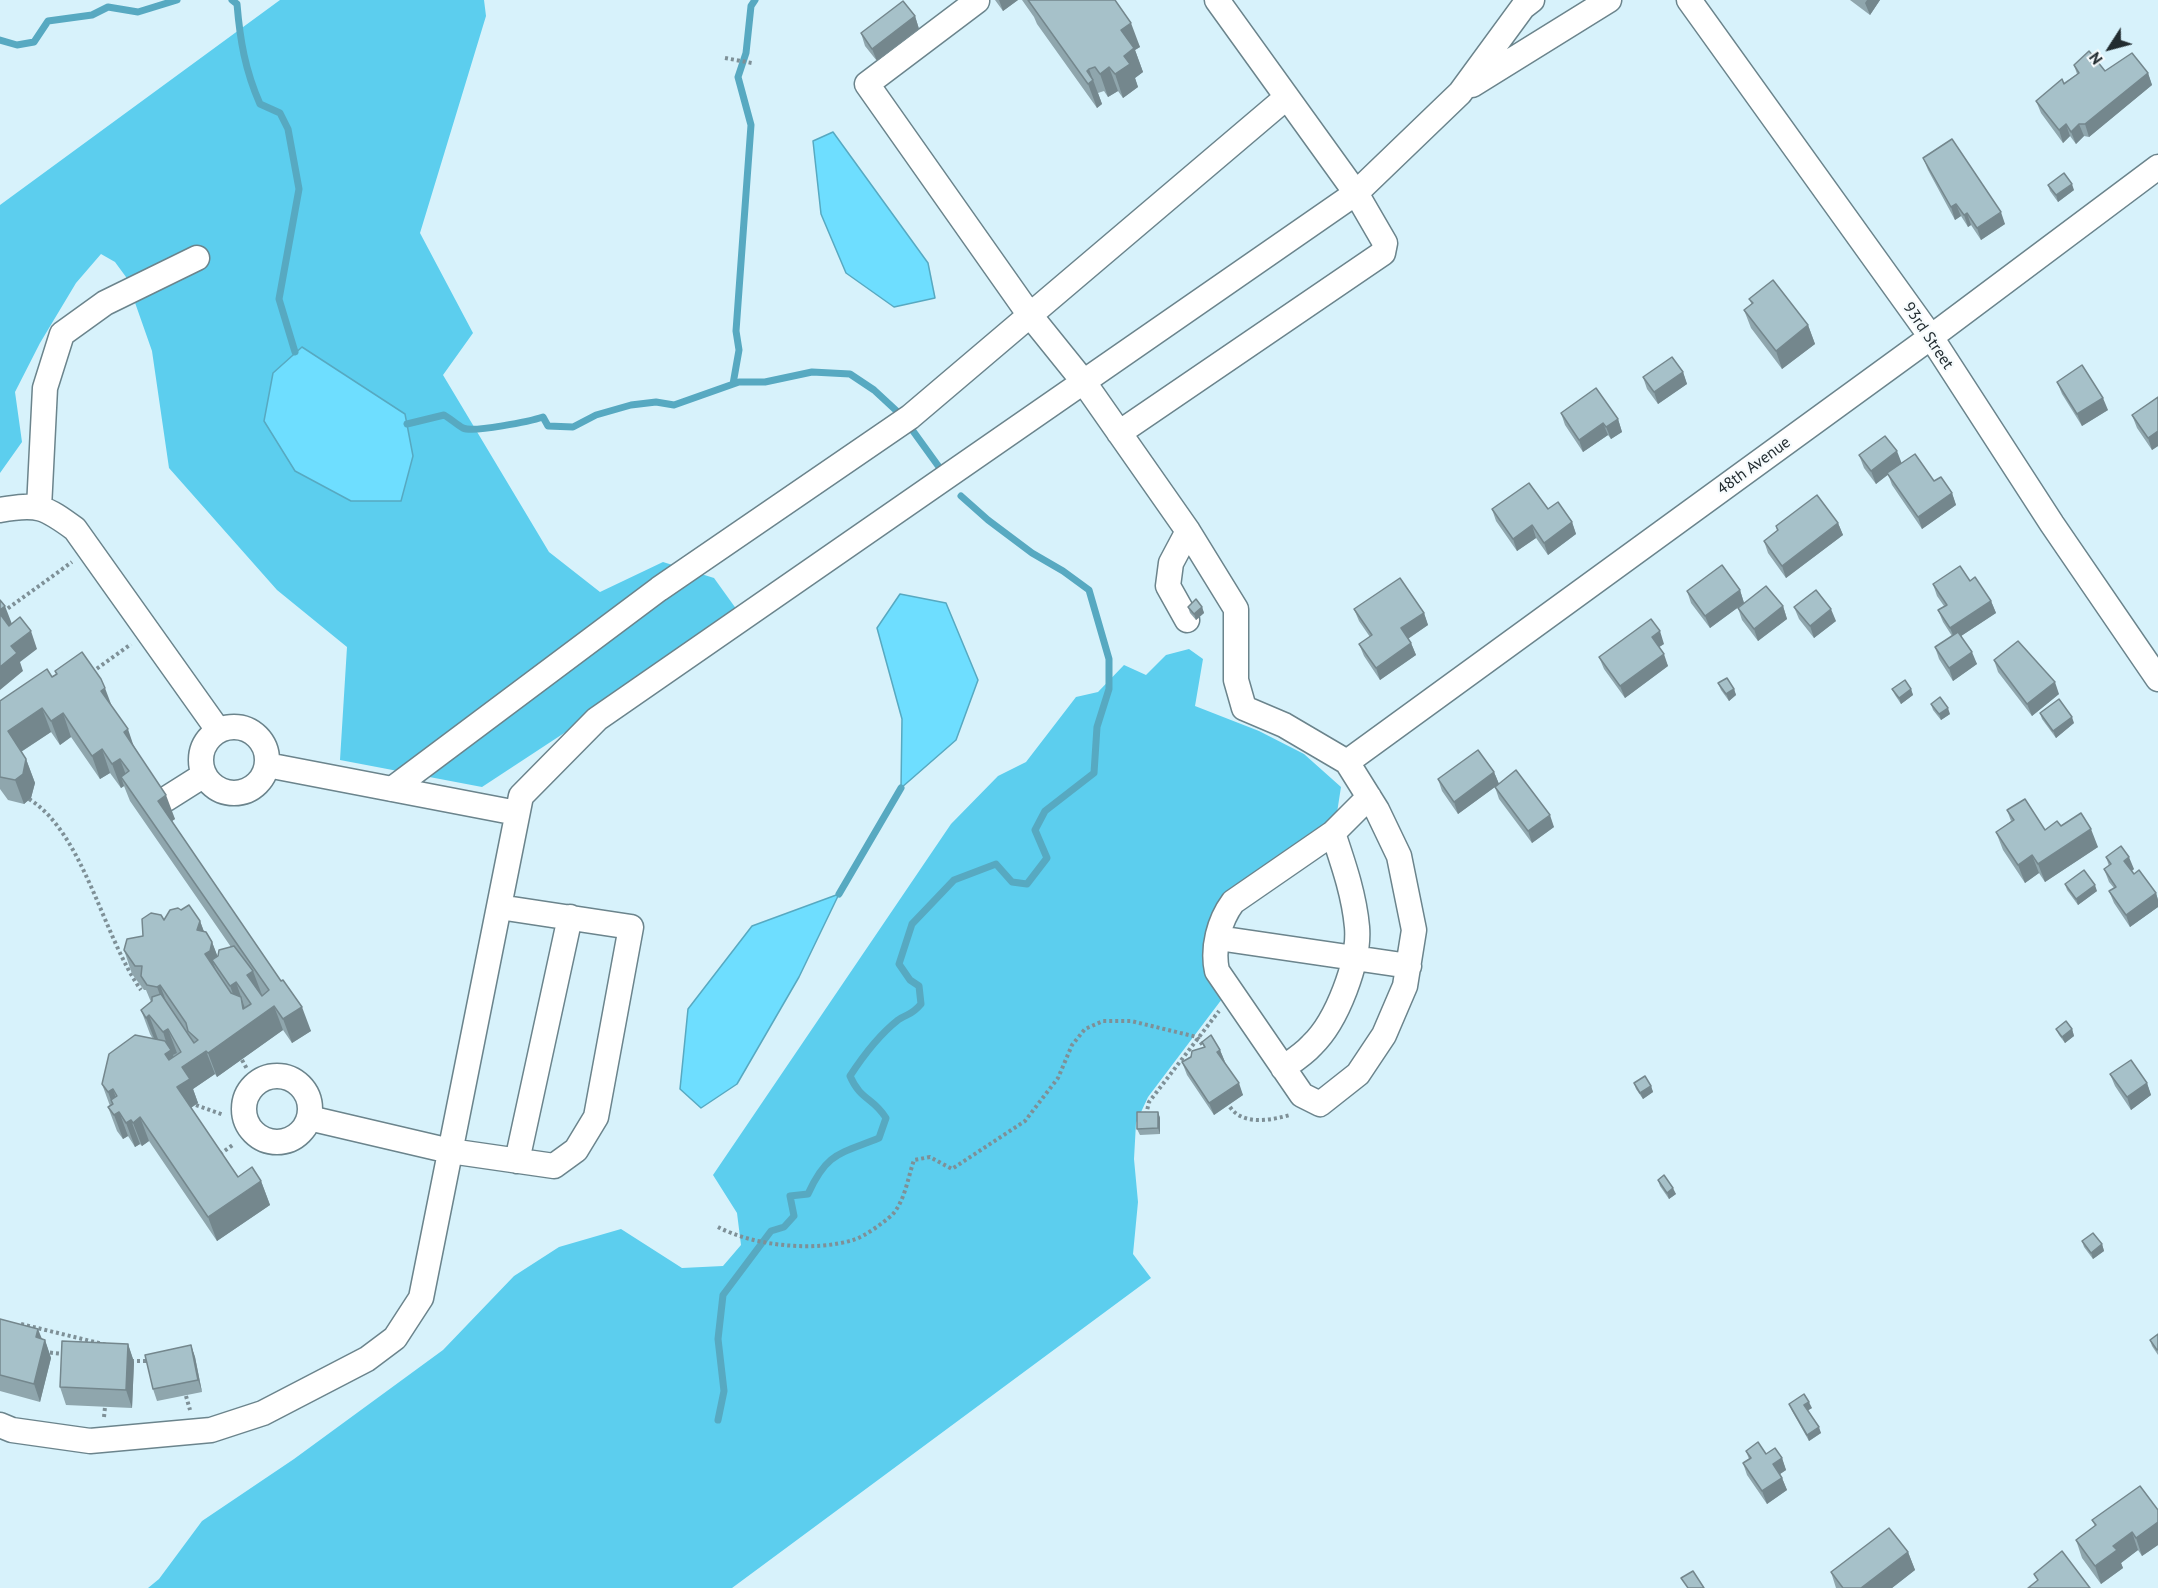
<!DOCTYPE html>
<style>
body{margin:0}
#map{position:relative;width:2158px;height:1588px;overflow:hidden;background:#d7f2fb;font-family:"PT Sans",sans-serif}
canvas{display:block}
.north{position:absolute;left:2080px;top:18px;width:60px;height:60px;-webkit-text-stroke:4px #f6fbfd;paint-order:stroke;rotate:234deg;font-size:16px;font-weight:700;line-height:24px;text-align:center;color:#222c30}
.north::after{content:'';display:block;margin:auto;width:21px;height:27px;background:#222c30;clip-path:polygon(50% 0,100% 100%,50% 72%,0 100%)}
</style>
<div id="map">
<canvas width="2158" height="1588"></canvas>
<div class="north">N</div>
</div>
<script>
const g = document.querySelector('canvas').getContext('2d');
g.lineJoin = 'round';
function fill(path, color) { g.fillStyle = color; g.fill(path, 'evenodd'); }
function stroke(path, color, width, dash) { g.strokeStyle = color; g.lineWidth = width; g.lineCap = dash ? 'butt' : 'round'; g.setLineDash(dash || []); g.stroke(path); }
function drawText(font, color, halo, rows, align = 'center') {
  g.font = font + ' "PT Sans",sans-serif'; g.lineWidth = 4.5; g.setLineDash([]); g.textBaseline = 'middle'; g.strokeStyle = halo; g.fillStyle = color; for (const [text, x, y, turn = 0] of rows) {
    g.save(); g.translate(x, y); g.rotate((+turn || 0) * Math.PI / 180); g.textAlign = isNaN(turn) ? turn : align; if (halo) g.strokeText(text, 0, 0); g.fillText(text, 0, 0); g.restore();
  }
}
fill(new Path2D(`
 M280,0H484L486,16L420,233L473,333L443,375L549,552L600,592L663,562L714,578L737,610L581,722L482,787L340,760L347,647L277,590L169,468L152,351L126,277L115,262L101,254L76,283L40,343L15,392L22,442L0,473V205Z
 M1189,649L1203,659L1195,706L1259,731L1304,754L1341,787L1336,819L1212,920L1225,995L1148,1097L1136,1123L1134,1159L1138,1202L1133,1254L1151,1278L732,1588H148L159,1579L202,1521L294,1459L443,1350L514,1276L559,1247L621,1229L682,1268L723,1266L741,1245L737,1213L713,1175L951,824L998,776L1026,762L1076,697L1098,692L1124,665L1146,675L1166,655Z`), '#5cceee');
const water = new Path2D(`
 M833,132L928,263L935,298L894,307L846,273L821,214L813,141Z
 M302,347L405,414L413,456L401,501H351L295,471L264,421L273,373Z
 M900,594L946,603L978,680L956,740L901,788L902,719L877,628Z
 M839,894L799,977L737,1084L701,1108L680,1089L688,1009L752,926Z`);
fill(water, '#6edeff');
stroke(water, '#57a9c1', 1.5);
stroke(new Path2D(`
 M232,0L237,4C240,40 245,70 260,104L280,113L288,129L299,189L279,299L295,352
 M0,40L17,45L34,42L48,21L92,15L108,7L138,12L177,0
 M733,384L739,350L736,331L751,125L738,77L746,53L751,6L755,0
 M407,424L444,415C451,419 457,425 463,428C473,433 531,421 543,417L548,426L573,427L596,415L631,405L656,402L674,405L739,382H765L812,372L850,374L874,390L901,415
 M913,431L939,467
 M839,894L901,788
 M718,1420L724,1391L718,1339L723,1295L771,1231L784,1227L794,1216L790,1196L808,1194C827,1152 840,1154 879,1138L886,1118C873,1097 861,1101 850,1076C863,1056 879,1035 898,1020C908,1013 911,1016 921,1004L919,986L910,980L899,964L912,924L954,880L996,864L1012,882L1027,884L1047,858L1035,830L1045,811L1094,773L1097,727L1109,689V659L1089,590L1063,571L1032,553L988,520L961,496`), '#57a9c1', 7);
const minor = new Path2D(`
 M1689,0L1931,337L2052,524L2158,679
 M977,1L867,84L1029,314L1083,381L1188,531L1236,609V680L1244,708L1284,725L1347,762L1377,810L1399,856L1414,930L1405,986L1384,1035L1358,1074L1320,1104L1302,1095L1217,971C1212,948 1219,921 1233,902L1333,833L1369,797
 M1472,85L1609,0
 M1119,433L1383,253L1385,243L1356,193L1217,0
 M39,508L45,388L62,334L105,303L197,258
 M0,510C38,503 45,507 75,529L218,730
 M1187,620L1168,586L1171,563L1188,531
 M201 760a33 33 0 1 1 66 0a33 33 0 1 1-66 0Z
 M1347,762L1931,337L2158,167
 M267,765L517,813
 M392,789L659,589L910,417L1287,97
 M166,799L204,775
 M1218,938L1409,966
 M1283,1068C1293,1061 1304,1054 1312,1045C1337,1021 1360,961 1357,927C1354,894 1343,863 1333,833
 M244 1109a33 33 0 1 1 66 0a33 33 0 1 1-66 0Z
 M309,1118L450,1151L554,1166L576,1150L596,1117L631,927L499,907
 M517,1161L570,917
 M0,1425L12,1430L90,1441L211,1430L263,1413L367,1359L395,1338L421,1298L521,796L597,719L1356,193L1460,93L1523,7L1532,0`);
stroke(minor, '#6b848c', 27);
stroke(new Path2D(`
 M725,58L752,63
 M3,612L72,562
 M92,672L131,644
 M29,799C84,833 103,937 141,990
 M242,1060L247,1069
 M196,1105L224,1115
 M1230,1107C1243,1126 1272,1120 1290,1115
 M1146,1115L1149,1102L1219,1011
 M220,1154L234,1144
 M718,1227C754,1246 814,1252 853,1240C864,1237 883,1223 892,1215C905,1201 908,1177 914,1160L930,1157L952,1169L1025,1121L1058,1078L1072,1045L1085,1029L1103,1021H1131L1197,1037L1206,1050
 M21,1324L107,1345
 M44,1352L64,1354
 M131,1361H150
 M186,1396L190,1410
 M104,1417L105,1407`), '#7e9097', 4, [3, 3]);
stroke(minor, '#fff', 24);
fill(new Path2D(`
 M995,0H1018L1003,11Z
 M1022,0H1115L1140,47L1135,50L1143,72L1135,78L1138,87L1123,98L1118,91L1108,97L1104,91L1098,93L1102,104L1097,108L1037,24L1034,17Z
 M1850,0H1880L1870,15Z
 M915,16L919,29L877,61L865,46L861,33Z
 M2074,65L2105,71L2148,73L2152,85L2089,137L2084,136L2076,144L2070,136L2063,143L2041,113L2036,101L2077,74Z
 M1923,158L2005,224L1981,240L1971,225L1968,227L1961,216L1955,220L1928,170Z
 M2048,185L2074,190L2058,202L2050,191Z
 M1749,299L1808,325L1815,344L1782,369L1751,328L1744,310L1752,305Z
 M1683,372L1687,384L1658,404L1647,389L1643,377Z
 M2057,382L2108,410L2082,426L2062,394Z
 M2158,397V446L2152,450L2137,428L2132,415Z
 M1561,413L1618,419L1622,432L1611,439L1608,435L1583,452L1565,425Z
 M1859,455L1902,463L1934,481L1952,493L1956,505L1922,529L1892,485L1888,474L1876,484L1864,468Z
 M1492,509H1548L1572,522L1576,534L1548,555L1536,538L1517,551L1496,521Z
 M1838,523L1843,535L1786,578L1768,553L1764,541L1777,531L1776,526Z
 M1970,581L1991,601L1996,613L1961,636L1977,664L1953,681L1939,659L1935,647L1952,636L1943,622L1938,610L1944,606L1937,596L1933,584Z
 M1740,590L1744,603L1710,628L1691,603L1687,591Z
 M1783,606L1787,619L1758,641L1742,620L1738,608Z
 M1188,607H1202L1204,613L1196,620L1190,613Z
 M1794,607L1836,621L1814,638L1799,619Z
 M1354,609L1424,613L1428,625L1408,639L1411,643L1416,655L1380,680L1364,656L1359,644L1370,637L1359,621Z
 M1664,644L1659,647L1668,666L1625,698L1604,669L1599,657Z
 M1994,660L2059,694L2032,716L1998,672Z
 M55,671L111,705L175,819L172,821L311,1031L292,1043L283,1030L217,1077L215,1074L193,1089L198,1103L191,1108L238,1177L261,1181L270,1205L217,1241L149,1141L142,1146L140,1144L135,1147L128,1136L123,1139L117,1131L108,1107L110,1106L102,1084L153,1039L150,1034L141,1010L151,1002L146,990H144L132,974L124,950L164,920L181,910L200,921L204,932L212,942L217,956L231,947L130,801L124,786L121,788L110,773L100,779L71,737L60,745L51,732L21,752L26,759L35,783L31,798L24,804L8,800L0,789V701L52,677L56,674Z
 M1718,683L1734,689L1736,695L1729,701L1721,690Z
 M1892,689H1911L1913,695L1901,704L1895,695Z
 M1931,704L1950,714L1941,720L1933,710Z
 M2040,713L2074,723L2056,738L2042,719Z
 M1494,772L1499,784L1554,827L1532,843L1499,799L1495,787L1458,814L1442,791L1438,779Z
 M2007,810L2045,830L2061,826L2098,847L2045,882L2039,873L2025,883L2003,850L1996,832L2011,821Z
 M2106,857L2134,869L2132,871L2134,874L2156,893L2158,900V907L2130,927L2114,903L2109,891L2114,888L2109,882L2104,869L2109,866Z
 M2065,884L2097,891L2078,905L2067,890Z
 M2056,1029H2072L2074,1036L2065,1043L2059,1035Z
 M1202,1042L1220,1050L1225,1062L1243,1095L1214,1115L1187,1075L1182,1062L1204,1047Z
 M2110,1074L2147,1083L2151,1095L2131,1110L2115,1086Z
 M1634,1083L1651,1086L1653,1092L1643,1099L1636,1089Z
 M1158,1112L1160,1118V1134L1140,1135L1137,1129Z
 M1658,1180L1676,1194L1669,1199L1660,1186Z
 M2082,1241L2102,1244L2104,1251L2093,1259L2084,1247Z
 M0,1319L45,1340L51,1358L40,1402L0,1391Z
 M2158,1334V1355L2152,1346L2150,1340Z
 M128,1344L134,1362L132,1408L66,1405L60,1387Z
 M191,1345L195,1357L202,1392L157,1401L153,1389Z
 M1789,1404L1812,1408L1808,1410L1821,1433L1809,1441L1792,1411Z
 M1746,1451L1782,1458L1786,1470L1780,1474L1782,1478L1787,1490L1767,1504L1747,1475L1743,1463L1749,1459Z
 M2158,1510V1545L2142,1556L2138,1550L2121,1563L2123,1568L2101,1584L2082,1558L2076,1540L2095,1526L2092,1520Z
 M1908,1552L1915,1570L1892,1588H1836L1831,1572Z`), '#8fa6ad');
fill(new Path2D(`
 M999,0H1018L1003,11Z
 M1867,0H1880L1870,15L1865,3Z
 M915,16L919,29L877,61L872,49Z
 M1131,23L1140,47L1135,50L1143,72L1135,78L1138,87L1123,98L1115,74L1124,56L1121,30Z
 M1109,67L1118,91L1108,97L1100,74Z
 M1089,69L1102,104L1097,108L1088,84L1087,71Z
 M2148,73L2152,85L2089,137L2085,124Z
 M2066,124L2070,136L2063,143L2059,130Z
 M2079,124L2084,136L2076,144L2071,132Z
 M2072,184L2074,190L2058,202L2056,195Z
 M1956,204L1961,216L1955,220L1951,207Z
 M2001,212L2005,224L1981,240L1977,228Z
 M1967,213L1971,225L1968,227L1964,215Z
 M1808,325L1815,344L1782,369L1776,351Z
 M1683,372L1687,384L1658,404L1654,392Z
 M2103,398L2108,410L2082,426L2077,414Z
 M1618,419L1622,432L1611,439L1606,427Z
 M1603,423L1608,435L1583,452L1579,440Z
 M2158,431V446L2152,450L2148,438Z
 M1897,451L1902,464L1876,484L1871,471Z
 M1952,493L1956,505L1922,529L1918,517Z
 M1572,522L1576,534L1548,555L1544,543Z
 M1838,523L1843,535L1786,578L1782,566Z
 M1532,525L1536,538L1517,551L1513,539Z
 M1740,590L1744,603L1710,628L1705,616Z
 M1991,601L1996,613L1955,640L1950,628Z
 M5,606L12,624L5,630L0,617V610Z
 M1783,606L1787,619L1758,641L1754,629Z
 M1202,607L1204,613L1196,620L1194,614Z
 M1831,609L1836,621L1814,638L1810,626Z
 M1424,613L1428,625L1406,640L1401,628Z
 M31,631L37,649L20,662L23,671L0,690V667L11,646Z
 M1660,631L1664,644L1656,649L1652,637Z
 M1411,643L1416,655L1380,680L1376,668Z
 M1972,652L1977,664L1953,681L1949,668Z
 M1664,654L1668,666L1625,698L1620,686Z
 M2055,682L2059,694L2032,716L2027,704Z
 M105,688L114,712L101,691Z
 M1734,689L1736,695L1729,701L1726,694Z
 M1911,689L1913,695L1901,704L1899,698Z
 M42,708L51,732L16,755L8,731Z
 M1948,708L1950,714L1941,720L1939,714Z
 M63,713L71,737L60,745L51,721Z
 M2072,717L2074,723L2056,738L2053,731Z
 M128,729L136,753L124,732Z
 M102,749L110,773L100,779L92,756Z
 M26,759L35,783L31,798L24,804L15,780Z
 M120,759L129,783L121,777L124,786L121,788L112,764Z
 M1494,772L1499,784L1458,814L1454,802Z
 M166,795L175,819L166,825L158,801Z
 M1550,815L1554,827L1532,843L1528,831Z
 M2091,829L2098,847L2045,882L2038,864Z
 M2032,855L2039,873L2025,883L2018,865Z
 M2129,857L2134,869L2129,873L2124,861Z
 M2095,885L2097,891L2078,905L2076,899Z
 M2156,893L2158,900V907L2130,927L2126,915Z
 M200,921L209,945L197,930Z
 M212,942L221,965L212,960L218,975L205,954Z
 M253,971L262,995L247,975Z
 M236,982L250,1023L274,1006L283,1030L217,1077L208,1053L239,1010L230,986Z
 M160,985L169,1009L166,1011L157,987Z
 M302,1007L311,1031L292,1043L283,1019Z
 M149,1015L158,1039L155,1041L146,1018Z
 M168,1029L177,1053L173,1055L180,1074L174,1078L165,1054L169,1051L163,1032Z
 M2072,1029L2074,1036L2065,1043L2062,1037Z
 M1220,1050L1225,1062L1217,1052Z
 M206,1051L215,1074L193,1089L198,1103L186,1111L177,1087L182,1067Z
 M1239,1083L1243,1095L1214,1115L1209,1103Z
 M2147,1083L2151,1095L2131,1110L2127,1097Z
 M1651,1086L1653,1092L1643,1099L1640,1093Z
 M113,1089L121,1113L120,1114L128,1136L123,1139L114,1115L116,1114L108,1092Z
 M1158,1112L1160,1118V1134L1158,1128Z
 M140,1117L149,1141L142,1146L133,1123Z
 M131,1120L140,1144L135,1147L126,1123Z
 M261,1181L270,1205L217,1241L208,1217Z
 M1673,1188L1676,1194L1669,1199L1667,1193Z
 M2102,1244L2104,1251L2093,1259L2091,1253Z
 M38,1329L44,1344L45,1340L51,1358L40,1402L34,1384L36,1337Z
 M128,1344L134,1362L132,1408L126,1390Z
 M191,1345L195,1357L202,1392L198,1380Z
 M1809,1402L1812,1408L1807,1411L1804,1405Z
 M1819,1427L1821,1433L1809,1441L1807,1435Z
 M1782,1458L1786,1470L1777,1476L1773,1464Z
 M1782,1478L1787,1490L1767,1504L1762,1491Z
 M2158,1522V1545L2142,1556L2136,1538Z
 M2132,1532L2138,1550L2121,1563L2123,1568L2101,1584L2095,1566L2113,1546Z
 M1908,1552L1915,1570L1892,1588H1861Z`), '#74878d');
const building = new Path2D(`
 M1028,0H1115L1131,23L1121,30L1134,48L1124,56L1130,64L1115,74L1109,67L1100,74L1095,67L1089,69L1087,71L1093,80L1088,84Z
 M903,1L915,16L872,49L861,33Z
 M2089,51L2105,71L2132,53L2148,73L2085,124H2079L2071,132L2066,124L2059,130L2036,101L2062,79L2064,84L2079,73L2074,65Z
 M1952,139L2001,212L1977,228L1967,213L1964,215L1956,204L1951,207L1923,158Z
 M2064,173L2072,184L2056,195L2048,185Z
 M1773,280L1808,325L1776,351L1744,310L1753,303L1749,299Z
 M1672,357L1683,372L1654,392L1643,377Z
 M2082,365L2103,398L2077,414L2057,382Z
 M1596,388L1618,419L1606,427L1603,423L1579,440L1561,413Z
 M2158,397V431L2148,438L2132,415Z
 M1885,436L1897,451L1871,471L1859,455Z
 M1915,454L1934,481L1941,477L1952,493L1918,517L1887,473Z
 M1529,483L1548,509L1558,502L1572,522L1544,543L1532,525L1513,539L1492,509Z
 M1817,495L1838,523L1782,566L1764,541L1778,530L1776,526Z
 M1722,565L1740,590L1705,616L1687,591Z
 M1960,566L1970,581L1975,577L1991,601L1950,628L1938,610L1947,605L1933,584Z
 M1400,578L1424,613L1401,628L1411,643L1376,668L1359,644L1372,635L1354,609Z
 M1766,586L1783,606L1754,629L1738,608Z
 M1816,590L1831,609L1810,626L1794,607Z
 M1196,599L1202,607L1194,614L1188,607Z
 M0,600L5,606L0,610Z
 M0,614L9,626L20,617L31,631L11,646L17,653L0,667Z
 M1651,619L1660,631L1652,637L1664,654L1620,686L1599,657Z
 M1958,632L1972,652L1949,668L1935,647Z
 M2018,641L2055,682L2027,704L1994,660Z
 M82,652L101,679L105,688L101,691L128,729L124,732L166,795L158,801L281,981L283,980L302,1007L283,1019L274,1006L208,1053L206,1051L182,1067L190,1079L177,1087L238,1177L252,1167L261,1181L208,1217L140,1117L133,1123L131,1120L126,1123L119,1112L114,1115L108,1107L113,1104L111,1100L117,1096L113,1089L108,1092L102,1084L109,1054L135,1035L165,1041L171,1050L165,1054L169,1060L181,1052L168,1029L163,1032L149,1015L146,1018L141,1010L152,1001V997L161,994L194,1043L198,1040L188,1031L186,1023L160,985L157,987L147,985L141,976L142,966H135L124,950L127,939L143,936L142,919L151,913L161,915L164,920L170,910L178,908L181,910L189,905L200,921L197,930L206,932L212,942L210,951L205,954L231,993L241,997L243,1009L251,1004L236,982L230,986L212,960L218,956L219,950L234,946L253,971L247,975L262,996L269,990L121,777L129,771L120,759L112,764L102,749L92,756L63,713L51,721L42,708L8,731L26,759L23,774L15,780L0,777V701L47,669L52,677L57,674L55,671Z
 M1727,678L1734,689L1726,694L1718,683Z
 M1905,680L1911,689L1899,698L1892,689Z
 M1940,697L1948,708L1939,714L1931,704Z
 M2059,699L2072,717L2053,731L2040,713Z
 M1478,750L1494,772L1454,802L1438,779Z
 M1516,770L1550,815L1528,831L1495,787Z
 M2025,799L2045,830L2057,821L2061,826L2081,813L2091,829L2038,864L2032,855L2018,865L1996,832L2014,820L2007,810Z
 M2121,846L2129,857L2124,861L2134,874L2139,870L2156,893L2126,915L2109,891L2116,887L2104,869L2111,864L2106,857Z
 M2084,870L2095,885L2076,899L2065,884Z
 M2066,1021L2072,1029L2062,1037L2056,1029Z
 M1211,1035L1220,1050L1217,1052L1239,1083L1209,1103L1182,1062L1191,1057L1192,1051L1205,1047L1202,1042Z
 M2131,1060L2147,1083L2127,1097L2110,1074Z
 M1645,1076L1651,1086L1640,1093L1634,1083Z
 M1137,1112H1158V1128L1137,1129Z
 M1664,1175L1673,1188L1667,1193L1658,1180Z
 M2093,1233L2102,1244L2091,1253L2082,1241Z
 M0,1319L38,1329L36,1337L45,1340L34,1384L0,1375Z
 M2158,1334V1349L2157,1350L2150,1340Z
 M62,1341L128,1344L126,1390L60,1387Z
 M191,1345L198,1380L153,1389L145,1355Z
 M1804,1394L1809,1402L1804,1405L1819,1427L1807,1435L1789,1404Z
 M1758,1442L1766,1454L1775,1448L1782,1458L1773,1464L1782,1478L1762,1491L1743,1463L1751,1458L1746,1451Z
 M2140,1486L2158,1510V1522L2136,1538L2132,1532L2113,1546L2117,1550L2095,1566L2076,1540L2096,1525L2092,1520Z
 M1889,1528L1908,1552L1861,1588H1843L1831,1572Z
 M2062,1551L2090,1588H2028L2038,1580L2034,1574Z
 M1693,1571L1704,1588H1688L1681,1578Z`);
fill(building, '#a6c1c9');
stroke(building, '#74878d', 1.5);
drawText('16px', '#222c30', '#f6fbfd', [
 ["93rd Street",1928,336,56],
 ["48th Avenue",1754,466,-36]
]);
</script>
